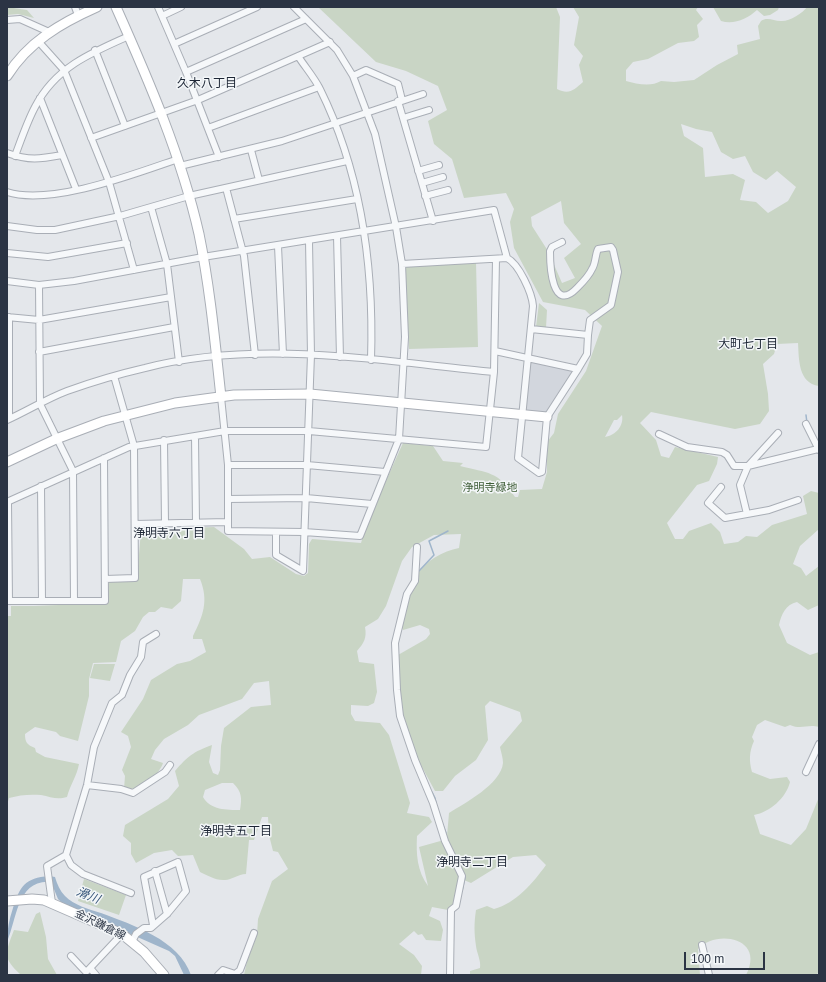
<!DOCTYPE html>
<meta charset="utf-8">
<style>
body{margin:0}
#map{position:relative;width:826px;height:982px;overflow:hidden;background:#e4e7eb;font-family:Arial,sans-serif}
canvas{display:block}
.frame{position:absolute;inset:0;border:8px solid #2b3444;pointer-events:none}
.scale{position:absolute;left:684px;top:952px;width:81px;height:18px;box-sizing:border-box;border:2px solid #2b3444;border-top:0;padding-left:5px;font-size:12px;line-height:14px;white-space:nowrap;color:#2b3444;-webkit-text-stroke:3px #f3f6f8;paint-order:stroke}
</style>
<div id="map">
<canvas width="826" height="982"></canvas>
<div class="frame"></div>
<div class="scale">100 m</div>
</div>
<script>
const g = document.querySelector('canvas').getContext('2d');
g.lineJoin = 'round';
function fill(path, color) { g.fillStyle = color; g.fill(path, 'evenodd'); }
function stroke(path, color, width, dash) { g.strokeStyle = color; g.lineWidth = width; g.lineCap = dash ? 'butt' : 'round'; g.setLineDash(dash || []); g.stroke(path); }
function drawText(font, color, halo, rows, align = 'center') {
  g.font = font + ' Arial,"Noto Sans JP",sans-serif'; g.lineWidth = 3; g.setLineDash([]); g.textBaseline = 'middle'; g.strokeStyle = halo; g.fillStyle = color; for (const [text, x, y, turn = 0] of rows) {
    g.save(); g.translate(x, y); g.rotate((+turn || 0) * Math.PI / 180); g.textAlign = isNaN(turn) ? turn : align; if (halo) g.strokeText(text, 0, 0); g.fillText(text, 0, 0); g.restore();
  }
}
fill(new Path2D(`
 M532,362L572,370L573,373L546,416L525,413L530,363Z`), '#d2d6dd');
fill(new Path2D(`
 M7,7L27,10L34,18L18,14L7,15Z
 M318,7H556L560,17L557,89C569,95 574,90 583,82L579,65L583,56L574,45L579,17L573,7H698L696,10L703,19L697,25L699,37L694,41L678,43L648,59L633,62L626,70V81C637,84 651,87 661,81L674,82L694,80L717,65L738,54L737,45L760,39L758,26L761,21C768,16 775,22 782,21C790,21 803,13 807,7H819V386C798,383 799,359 798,343L777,344L774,354L763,364L768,394L769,411L760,424L735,429L651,412L640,423L656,440L661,456L669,458L675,447L718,457L717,464L709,481L697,485L667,523L675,539H683L689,531L711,523L720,532L724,544L738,542L746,536L757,537L772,525L807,514L803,496L811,491L819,493V529L800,546L793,564L801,568L806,576L819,566V605L808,610L797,602C786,604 781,615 779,625L787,643L810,655L819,652V727C807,724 802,730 790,725L785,727L765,720L757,725L752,737L754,741C749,752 749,761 752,772L770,779L787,777L790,782C786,798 770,812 754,815L760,834L791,845L806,829L819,797V972L816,975H746C766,937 715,929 698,949L700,975H470V971L480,968C481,960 477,954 476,946C474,933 474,923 476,910L487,906L494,909C516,903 533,883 546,865L536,855L513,857L471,883L459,878L454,903L448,910L432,907L429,916L440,921L443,930L441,941L426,940L422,934L418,935L414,931L399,944L414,955L422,966L421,975H244L247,961L257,935L258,919L272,881L288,869L278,852L273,851L269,835L268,817H262L254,840H249L246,874C238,874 232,880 225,880C216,881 207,875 200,872L193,855L178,856L172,850L154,853L136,863L131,854V843L123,836L125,825L168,799L179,786L175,771C188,756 193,752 212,745L209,762L213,773L218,775L220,770L221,746L224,728L251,707L271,705L269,681L254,683L242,699L199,715L188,725L164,739L155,750L151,759L163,763C159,776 138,792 124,789L125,776L122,770L131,747L128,736L121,732L143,699L151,680L177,664L190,661L206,652L202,639H193V636C203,616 209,601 200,579H183L181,601L172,609L161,607L155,612H149L143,617L135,631L121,641L116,662L93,663L89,679V696L78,741L60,736L56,732L35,727L25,734C25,742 27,745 35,748L36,752L45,757L79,764C77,776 70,785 67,797C57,800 51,797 41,795C30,794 19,795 9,798L7,805V616H11V606H34L107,603L109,581L137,579L141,530L214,527L244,549L252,559L270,557L296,574L304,576L308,573L309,544L312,539L361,543L367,523L403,443L433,446L443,461L463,463L460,466C488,473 498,471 515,497H518L520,490L542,489L547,472V442L554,433L558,414L586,371L602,326L585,310L543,302L514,248L510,222L514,209L506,193L464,198L452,159L434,144L428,121L447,110L438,86L406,71L376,62ZM681,124L696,129L712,132L721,152L733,159L745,156L753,172L766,180L777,171L796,187L788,201L768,213L756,202L740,200L745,180L733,174L705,177L703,148L684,136ZM561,201L564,223L581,244L564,258L575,278L562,283L548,251L532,226L531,217ZM622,415C624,426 616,435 605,437L614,420H617ZM461,534L459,548C443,551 425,561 416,576C409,587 404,612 400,624L403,630L420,625L429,629L430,634L426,639L398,655L397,709L405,736L435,791H443L455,776L476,760L488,740L485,706L490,701L520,712L522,721L500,747C501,752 503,758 503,763C501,784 465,803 449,813L447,836L449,850L444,840L419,847L428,886C417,871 416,854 417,836L432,822L429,817L407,813L410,803L389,735L380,723L355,721L351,714V705L368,706L374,703L377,692L374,664L359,662L357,651C364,643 367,638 365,627L378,619L386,606L402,561L412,547L434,535ZM222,783H233C242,792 242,798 240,810C227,810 210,810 203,797L205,790Z
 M713,7H779L778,10L770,15L764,16L757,10C747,19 734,25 721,21Z
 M476,262L478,347L409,349L405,267Z
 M539,303L547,310L546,328L536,327Z
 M94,664H115L110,681L90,678Z
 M84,879L126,895L119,915L78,901Z
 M40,912L46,937L48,959L57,975H21C2,957 5,954 14,930L28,932L36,914Z`), '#c9d5c5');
fill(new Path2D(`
 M49,876L55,877C57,884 60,891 65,896C74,905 88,909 101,913C133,925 179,940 191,975H184L175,956L169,951L63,904L58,899L51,882C17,879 17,919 7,942C7,930 9,920 13,908C20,886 25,878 49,876Z`), '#9fb5cb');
stroke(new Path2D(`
 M806,415L807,423
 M418,572L434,555L429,541L448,531
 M432,792L435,798L436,803
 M441,820L446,833
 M461,868L465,877L462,891`), '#9fb5cb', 1.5);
const street = new Path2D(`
 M75,7L78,15
 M158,7L186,72L219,157
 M162,16L181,7
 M7,20L20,19L49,32
 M38,41L64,70L109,182L134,270
 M174,44L257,7
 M95,50L125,126
 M298,56C305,67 314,77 320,89C361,172 374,268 371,360
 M186,72L306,19
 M353,76L366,70L398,84L402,100
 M40,98L76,189
 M398,101L433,221
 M403,118L429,110
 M208,128L319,87
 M91,138L198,100L330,42
 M251,150L259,180
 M7,153C29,161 40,159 62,155
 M15,156C21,140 27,122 35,107C55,68 90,53 129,36
 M180,166L282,141L423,94
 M418,171L439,165
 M422,183L443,177
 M226,188L244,256L255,355
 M7,192C51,206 134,174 178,159
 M425,196L448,190
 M151,207L167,264L179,362
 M234,219L357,199
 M7,226L37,230H55L120,216L189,196L347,161
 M337,236L340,357
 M562,242L552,247L550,251C550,266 552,314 577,288C582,283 589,276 592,269C596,263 595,255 598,249L611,247L613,250L618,272L611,305L590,320L588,335
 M278,246L283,354
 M7,253L48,257L127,243
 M402,264L507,258C519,264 532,293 533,306L518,458L539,473L542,472L547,417L578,369L532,359L527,358L495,351
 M7,281L39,285L74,281L203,257L494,210L507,258
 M39,285L40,404L73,471L74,601
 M7,317L39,320L171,297
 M9,317V419
 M531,329L588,335L587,354L578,369
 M39,352L174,327
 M221,397L228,465V531L304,532L360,536L399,439L405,337L402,264L396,227L375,134L353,76L337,50L294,7
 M7,420C27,411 46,399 67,391C92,382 119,374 145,368C259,339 379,361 494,372
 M806,424L819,450
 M659,434L687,447L722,452L727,455L734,466H748L778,433
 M195,436L196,523
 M164,440L165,523
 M228,465H307L385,472
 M41,486L42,601
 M721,487L708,503L725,518L747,514
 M228,499L306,498L372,504
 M798,500L769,510L747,514L740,485L748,466L818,449
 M7,502L129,447L225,431H309L486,447L494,372L496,259
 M8,502L9,601
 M135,524L228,522
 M276,532V555L303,571L311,355L309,241
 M417,547L415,581L407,594L395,643L397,690L400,716L415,760L433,803L445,841L462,876L456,906L451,910L450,975
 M105,579L135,578L134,446L114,376
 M7,601H105L104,458
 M806,772L819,744
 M87,785L121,789L133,793L165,772L170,765
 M66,855L71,865L83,874L131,893
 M155,871L167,914
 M52,903L47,866L66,855L87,785L94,747L112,703L122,695L130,675L141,657L143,642L156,634
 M132,942L136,934L144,928H151L167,914L186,891L178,862L144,877L153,925
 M702,945L709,975
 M71,956L86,972L90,968
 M96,975L90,968L122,934
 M218,975L223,970L235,974L240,970L254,933`);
const secondary = new Path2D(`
 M116,7C149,81 181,155 199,234C210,288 215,342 221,397
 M7,76C28,42 61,23 97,7
 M7,462L56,439L104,421L175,403L234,395L310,394L547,417
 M7,901L32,899L44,900L122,934L144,952L164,975`);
stroke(street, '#a9aeb6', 8);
stroke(secondary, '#a9aeb6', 11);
stroke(street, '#f6f8fa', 6);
stroke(secondary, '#fff', 9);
drawText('11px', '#405f39', '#f3f6f8', [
 ["浄明寺緑地",490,488]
]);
drawText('11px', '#2b3444', '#f3f6f8', [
 ["金沢鎌倉線",100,925,26]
]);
drawText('12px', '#1d2635', '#f3f6f8', [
 ["久木八丁目",207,84],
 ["大町七丁目",748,345],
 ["浄明寺六丁目",169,534],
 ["浄明寺五丁目",236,832],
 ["浄明寺二丁目",472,863]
]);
drawText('italic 12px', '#355478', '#f3f6f8', [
 ["滑川",88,896,22]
]);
</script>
